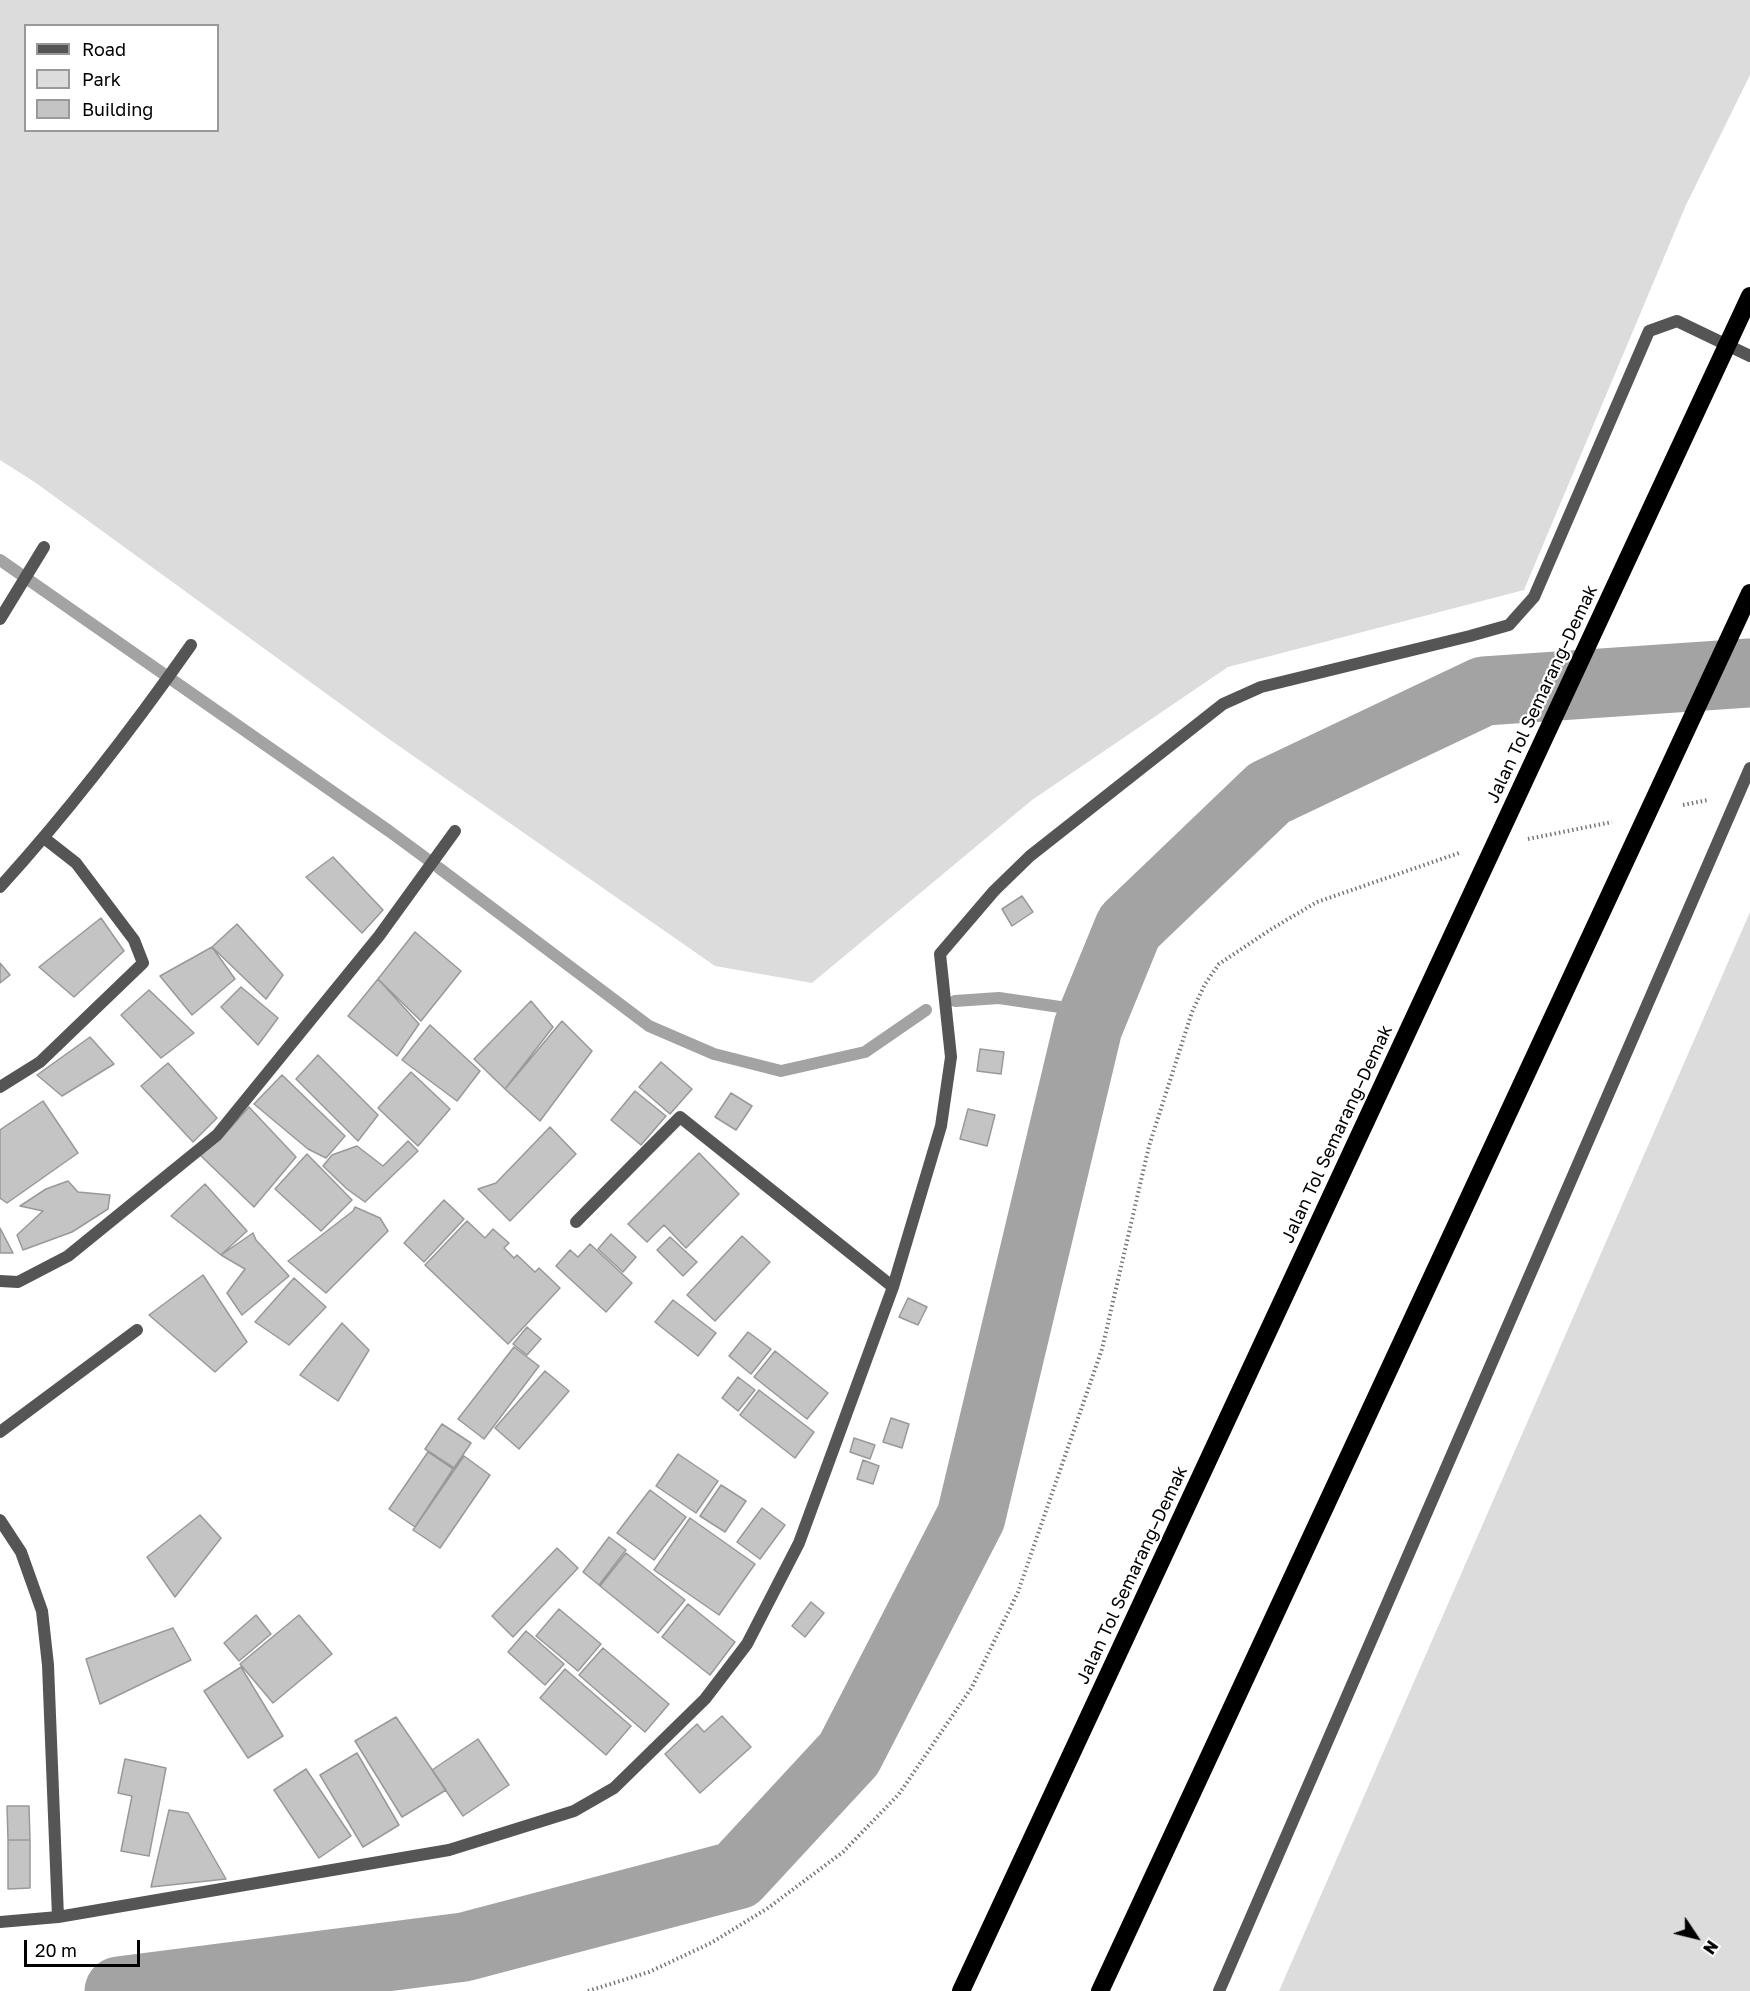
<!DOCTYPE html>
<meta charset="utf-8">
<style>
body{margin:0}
#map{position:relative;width:1750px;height:1991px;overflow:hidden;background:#fff;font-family:"Golos Text",sans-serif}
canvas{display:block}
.legend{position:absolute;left:24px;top:24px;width:195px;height:108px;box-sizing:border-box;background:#fff;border:2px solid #999;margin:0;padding:8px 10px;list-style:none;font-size:18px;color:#000}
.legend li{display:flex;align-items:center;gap:12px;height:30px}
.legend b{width:30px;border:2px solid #999}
.north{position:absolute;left:1666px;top:1907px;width:60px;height:60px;-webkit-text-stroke:4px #fff;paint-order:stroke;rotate:125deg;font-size:16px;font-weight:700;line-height:24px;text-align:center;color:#000}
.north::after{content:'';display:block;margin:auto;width:21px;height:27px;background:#000;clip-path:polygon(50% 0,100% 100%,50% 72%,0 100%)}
.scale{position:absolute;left:24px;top:1940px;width:116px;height:27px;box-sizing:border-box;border:3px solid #000;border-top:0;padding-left:8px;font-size:18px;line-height:21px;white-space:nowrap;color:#000;-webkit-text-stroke:4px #fff;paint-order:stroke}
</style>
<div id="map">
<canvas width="1750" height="1991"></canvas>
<ul class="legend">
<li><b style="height:8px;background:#555"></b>Road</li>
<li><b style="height:16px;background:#dcdcdc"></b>Park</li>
<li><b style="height:16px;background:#c4c4c4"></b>Building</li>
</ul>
<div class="north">N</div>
<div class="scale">20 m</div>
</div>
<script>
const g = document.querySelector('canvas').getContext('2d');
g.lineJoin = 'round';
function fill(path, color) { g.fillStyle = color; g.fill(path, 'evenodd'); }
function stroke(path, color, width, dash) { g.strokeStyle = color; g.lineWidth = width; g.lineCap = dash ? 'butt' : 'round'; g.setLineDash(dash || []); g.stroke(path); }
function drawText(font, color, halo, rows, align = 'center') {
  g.font = font + ' "Golos Text",sans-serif'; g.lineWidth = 4.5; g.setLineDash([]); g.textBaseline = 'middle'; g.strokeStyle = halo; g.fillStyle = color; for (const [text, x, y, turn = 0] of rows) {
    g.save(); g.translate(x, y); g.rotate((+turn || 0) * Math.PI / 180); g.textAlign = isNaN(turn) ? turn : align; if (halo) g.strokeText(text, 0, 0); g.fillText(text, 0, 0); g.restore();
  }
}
fill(new Path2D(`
 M0,0H1750V75L1686,205L1524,590L1228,667L1032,800L812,983L715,966L386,737L36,483L0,460ZM26,26H218V130H26Z
 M1750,912V1991H1279Z`), '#dcdcdc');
stroke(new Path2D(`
 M0,560L389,831L427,859
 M439,868L649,1026L714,1054L781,1071L865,1052L926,1010
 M955,1001L999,998L1094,1012`), '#a3a3a3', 12);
stroke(new Path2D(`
 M119,1991L464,1947L737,1875L849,1754L971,1517L1088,1027L1129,927L1269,793L1484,691L1750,673`), '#a3a3a3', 69);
const building = new Path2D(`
 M333,857L383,910L362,933L306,877Z
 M1022,896L1033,912L1012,926L1002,909Z
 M101,918L124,951L74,997L39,967Z
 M237,924L283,975L266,999L212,947Z
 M415,932L461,971L421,1021L378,979Z
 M212,947L235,979L192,1015L160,976Z
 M0,963L10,975L0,983Z
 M378,979L419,1024L397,1056L348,1016Z
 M241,987L278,1018L258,1045L221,1007Z
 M149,990L194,1033L161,1058L121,1015Z
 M531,1001L553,1027L505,1089L474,1059Z
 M562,1021L592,1051L540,1121L505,1089Z
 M430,1025L480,1071L457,1101L402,1060Z
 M90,1037L114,1064L62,1096L37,1075Z
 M980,1049L1004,1052L1001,1074L977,1071Z
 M318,1055L378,1115L358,1141L296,1079Z
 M661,1062L692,1089L670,1114L639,1087Z
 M168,1063L217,1118L193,1142L141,1086Z
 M411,1072L450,1109L418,1146L378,1108Z
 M282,1075L345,1136L326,1158L308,1149L254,1104Z
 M635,1091L666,1116L641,1145L611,1120Z
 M731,1093L752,1106L736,1130L715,1117Z
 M43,1101L78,1153L7,1203L0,1198V1130Z
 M249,1107L296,1157L254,1207L200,1155L224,1135Z
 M968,1109L995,1115L987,1146L960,1139Z
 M550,1127L576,1154L510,1221L478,1189L496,1183Z
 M408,1141L418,1151L365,1202L347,1189L323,1166L332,1155L357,1146L383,1166Z
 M699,1153L739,1194L686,1248L664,1225L647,1242L628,1224Z
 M307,1154L352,1200L321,1231L275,1189Z
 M68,1181L78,1192L110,1195L108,1209L72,1232L23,1250L17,1235L43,1211L20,1206L46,1189Z
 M205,1184L247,1231L221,1255L171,1216Z
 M444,1200L464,1219L424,1262L404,1243Z
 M355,1207L380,1218L388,1231L326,1293L288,1261L353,1211Z
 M467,1221L485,1238L493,1229L509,1243L504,1248L514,1258L517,1255L535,1272L539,1268L560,1288L508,1344L425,1265Z
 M0,1228L13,1253H0Z
 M253,1233L256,1240L289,1276L242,1315L227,1293L245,1269L221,1255Z
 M611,1234L636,1257L623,1272L598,1249Z
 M742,1236L770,1262L715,1321L687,1295Z
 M670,1237L697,1262L683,1276L657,1250Z
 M590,1244L632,1283L606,1312L556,1266L570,1250L578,1257Z
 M203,1275L247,1342L215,1372L149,1315Z
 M294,1278L326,1307L289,1345L255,1322Z
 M908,1298L927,1307L918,1325L899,1317Z
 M673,1300L716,1333L698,1356L655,1322Z
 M342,1323L369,1350L338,1401L300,1375Z
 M527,1327L541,1339L527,1355L513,1344Z
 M748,1332L771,1349L751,1374L729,1356Z
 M514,1347L539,1366L484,1439L458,1419Z
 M775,1351L828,1393L807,1419L754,1377Z
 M545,1371L569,1391L519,1449L495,1428Z
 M738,1377L755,1390L738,1411L722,1398Z
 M759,1390L814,1432L795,1458L740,1415Z
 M891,1418L909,1424L902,1448L883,1442Z
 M442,1424L471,1443L454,1468L425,1449Z
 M854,1438L875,1445L870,1459L850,1452Z
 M428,1452L453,1469L415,1527L389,1509Z
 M678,1454L718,1481L696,1513L656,1486Z
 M464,1456L490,1475L440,1548L413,1530Z
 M863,1460L879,1466L873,1484L857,1479Z
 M721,1485L746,1501L725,1532L700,1516Z
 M650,1490L686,1517L654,1560L617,1533Z
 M762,1508L785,1525L760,1559L737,1542Z
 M200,1515L221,1538L175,1597L147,1557Z
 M690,1518L755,1564L719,1615L654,1570Z
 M609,1537L626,1550L599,1585L583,1572Z
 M557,1548L578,1568L513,1637L492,1616Z
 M626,1553L685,1600L658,1633L600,1586Z
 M811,1602L824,1613L805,1637L792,1626Z
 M688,1604L735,1642L710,1675L662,1637Z
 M559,1609L601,1644L578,1671L536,1636Z
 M256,1615L271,1634L239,1661L224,1643Z
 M299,1615L332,1654L273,1703L240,1664Z
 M173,1628L191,1660L100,1704L86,1659Z
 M526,1631L564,1664L545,1685L508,1652Z
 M603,1648L669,1704L645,1732L579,1675Z
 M241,1667L283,1736L248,1758L204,1691Z
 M565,1669L631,1726L606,1755L540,1698Z
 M722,1716L751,1747L700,1793L665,1754L697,1724L704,1732Z
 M396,1717L446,1790L402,1817L355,1741Z
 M478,1739L509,1785L463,1816L432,1770Z
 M357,1753L399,1825L363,1847L320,1775Z
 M125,1759L166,1768L149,1856L121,1851L132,1796L118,1793Z
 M306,1769L351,1836L319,1858L274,1790Z
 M7,1806H29L30,1840H8Z
 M169,1810L188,1813L226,1879L151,1887Z
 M8,1840H30V1888L8,1889Z`);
fill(building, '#c4c4c4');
stroke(building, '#999', 1.5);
stroke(new Path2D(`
 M1683,805L1708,800
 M1528,839L1612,822
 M588,1991L649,1972L711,1943L768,1908L843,1852L899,1794L972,1687L1018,1592L1102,1349L1149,1146L1192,1012L1205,984L1219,964L1273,928L1317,902L1459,853`), '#777', 4, [1.5, 3]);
stroke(new Path2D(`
 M0,619L44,547
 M0,887C69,811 132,729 191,645
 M0,1087L40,1062L143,963L134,940L76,863L44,838
 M576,1222L680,1117L893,1287
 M0,1281L18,1282L68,1256L217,1135L379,936L455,831
 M0,1432L137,1330
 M0,1520L21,1552L42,1611L48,1665L58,1917
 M0,1922L58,1917L449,1850L574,1811L614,1788L705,1699L747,1644L799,1543L893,1287L941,1126L951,1057L940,954L994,891L1030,856L1223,704L1261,687L1470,636L1509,625L1534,597L1649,331L1677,321L1750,356
 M1219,1991L1750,768`), '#555', 12);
stroke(new Path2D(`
 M961,1991L1750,296
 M1100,1991L1750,593`), '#000', 18);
drawText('18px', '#000', '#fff', [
 ["Jalan Tol Semarang–Demak",1542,694,-65],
 ["Jalan Tol Semarang–Demak",1337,1134,-65],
 ["Jalan Tol Semarang–Demak",1132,1575,-65]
]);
</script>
